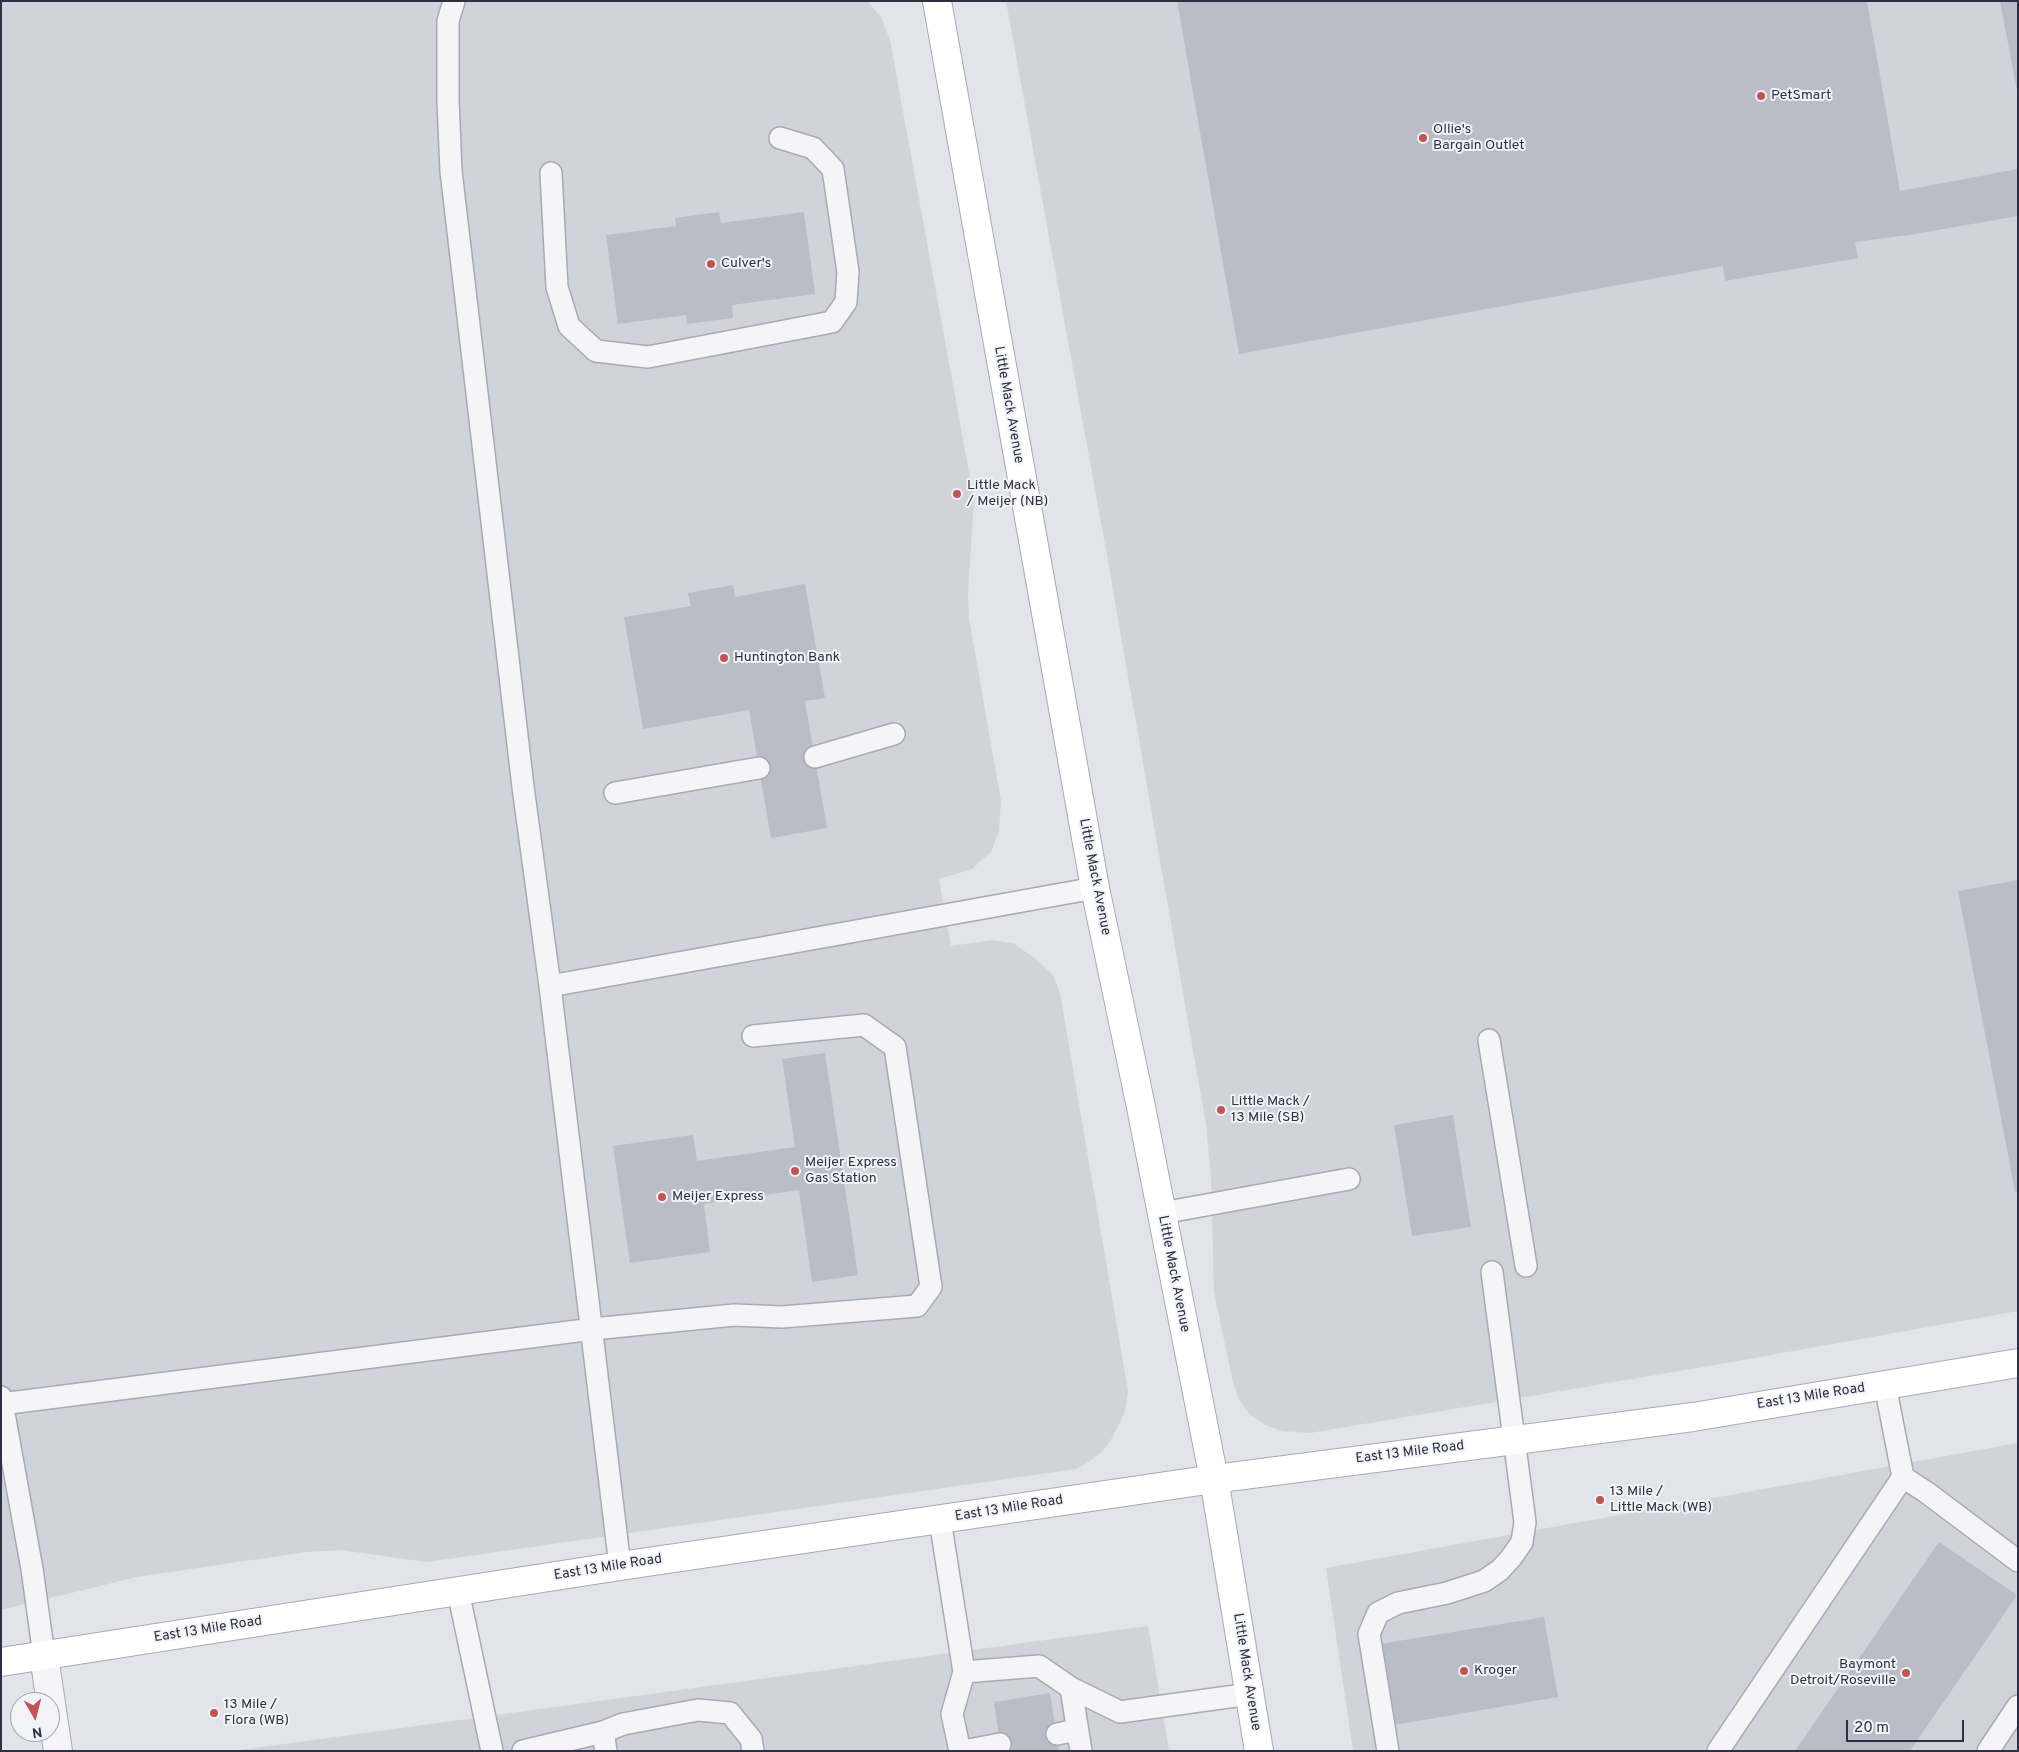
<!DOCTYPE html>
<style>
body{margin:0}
#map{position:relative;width:2019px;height:1752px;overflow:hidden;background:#e2e4e9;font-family:Overpass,sans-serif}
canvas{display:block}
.frame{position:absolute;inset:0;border:2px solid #2c3040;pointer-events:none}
.north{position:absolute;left:10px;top:1692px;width:50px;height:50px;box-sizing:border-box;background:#f2f3f7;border:1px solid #a3a5ae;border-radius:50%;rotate:172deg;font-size:14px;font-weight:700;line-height:20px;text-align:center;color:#2c3040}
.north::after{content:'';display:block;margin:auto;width:18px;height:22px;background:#c25455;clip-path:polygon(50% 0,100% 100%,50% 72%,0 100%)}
.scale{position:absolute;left:1846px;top:1720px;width:118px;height:22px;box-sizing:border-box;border:2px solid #2c3040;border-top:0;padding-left:6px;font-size:15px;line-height:18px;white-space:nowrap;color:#2c3040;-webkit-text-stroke:4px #f2f3f7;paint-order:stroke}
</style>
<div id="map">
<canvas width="2019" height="1752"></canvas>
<div class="frame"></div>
<div class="north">N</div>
<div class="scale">20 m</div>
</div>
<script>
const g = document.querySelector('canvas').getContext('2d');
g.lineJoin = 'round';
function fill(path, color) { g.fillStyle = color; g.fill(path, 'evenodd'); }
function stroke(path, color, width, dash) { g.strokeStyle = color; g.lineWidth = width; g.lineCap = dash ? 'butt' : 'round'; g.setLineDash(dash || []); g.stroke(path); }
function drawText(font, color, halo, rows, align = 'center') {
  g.font = font + ' Overpass,sans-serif'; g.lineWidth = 4; g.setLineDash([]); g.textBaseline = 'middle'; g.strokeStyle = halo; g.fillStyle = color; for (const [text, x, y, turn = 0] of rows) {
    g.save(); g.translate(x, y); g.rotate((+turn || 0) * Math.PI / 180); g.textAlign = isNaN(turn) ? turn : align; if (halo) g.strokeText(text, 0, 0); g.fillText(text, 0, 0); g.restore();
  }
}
fill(new Path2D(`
 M1,1H867L881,17L890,40L974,500L968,593L969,618L1001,801L999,831L991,852L972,869L939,879L951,946L992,940L1013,943L1036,959L1053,975L1060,993L1128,1391L1125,1412L1112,1438L1102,1452L1090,1461L1076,1469L427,1562L340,1550L306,1552L137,1577L1,1610Z
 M1006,1H2018V1311L1698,1368L1310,1433L1282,1431L1265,1425L1249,1414L1238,1398L1232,1378L1214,1292L1211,1178L1206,1125L1106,550Z
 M2018,1443V1751H1353L1326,1568Z
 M1148,1626L1169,1751H233Z`), '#d1d3db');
fill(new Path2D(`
 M1177,1H1867L1900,191L2018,169V216L1909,235L1855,242L1858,258L1725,281L1723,266L1239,354Z
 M2000,1H2018V91H2017Z
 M719,212L721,223L804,212L815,294L732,305L733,318L687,324L686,315L618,324L606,235L676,226L675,218Z
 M805,584L825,698L805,701L827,828L771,838L749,710L643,729L624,617L691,606L688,593L733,585L735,597Z
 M2018,880V1192H2015L1958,891Z
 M825,1053L858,1275L812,1282L799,1190L704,1204L710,1252L630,1263L613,1146L693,1135L697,1161L795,1147L782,1059Z
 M1453,1115L1471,1227L1412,1236L1394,1125Z
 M1939,1542L2017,1595L1910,1751H1795Z
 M1544,1617L1558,1697L1394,1725L1380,1644Z
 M1050,1693L1059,1751H1001L994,1702Z`), '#babdc6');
const lane = new Path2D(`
 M454,1L448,21V101L451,171L523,787L550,986L620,1566
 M551,173L557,287L569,326L596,351L648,357L832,322L846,302L848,272L833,169L813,148L780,138
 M815,757L894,734
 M615,793L759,768
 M550,986L1095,888
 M1489,1040L1526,1266
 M1162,1213L1349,1179
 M1,1397L32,1569L44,1656
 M1,1404L593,1329L734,1315L782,1317L917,1306L931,1287L895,1047L864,1025L753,1036
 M1903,1477L1926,1492L2018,1561
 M940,1520L964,1672L952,1714L960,1751
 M458,1591L492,1751
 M964,1672L1039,1666L1071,1688L1120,1712L1250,1694
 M1071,1688L1081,1751
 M603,1732L623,1724L698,1710L730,1713L751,1739L753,1751
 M1057,1734L1077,1730
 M523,1751L603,1732L606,1751
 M963,1751L1000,1744
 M1388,1751L1369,1634L1378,1613L1398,1603L1447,1593L1484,1581L1500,1570L1511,1558L1522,1542L1525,1522L1492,1272
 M1718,1751L1903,1477L1885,1385
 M1988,1751L2018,1706`);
const street = new Path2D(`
 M44,1656L58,1751`);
const secondary = new Path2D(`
 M937,1L1095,888L1141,1107L1214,1479L1259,1751
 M1,1662L620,1566L1214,1479L1693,1417L2018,1363`);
stroke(lane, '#a8aab3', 24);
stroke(street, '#a8aab3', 30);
stroke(secondary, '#a8aab3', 30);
stroke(lane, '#f5f5f8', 21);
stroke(street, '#f5f5f8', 28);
stroke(secondary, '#fff', 28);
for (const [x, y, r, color] of [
 [1761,96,5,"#c25455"],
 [1423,138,5,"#c25455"],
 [711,264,5,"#c25455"],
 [957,494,5,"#c25455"],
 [724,658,5,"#c25455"],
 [1221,1110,5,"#c25455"],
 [795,1171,5,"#c25455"],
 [662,1197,5,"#c25455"],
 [1600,1500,5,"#c25455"],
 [1464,1671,5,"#c25455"],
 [1906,1673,5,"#c25455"],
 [214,1713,5,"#c25455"]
]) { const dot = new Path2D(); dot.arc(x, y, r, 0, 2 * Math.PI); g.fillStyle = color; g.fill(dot); stroke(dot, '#f2f3f7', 2); }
drawText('14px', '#2c3040', '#f2f3f7', [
 ["PetSmart",1771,96],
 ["Ollie's",1433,130],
 ["Bargain Outlet",1433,146],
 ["Culver's",721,264],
 ["Little Mack",967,486],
 ["/ Meijer (NB)",967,502],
 ["Huntington Bank",734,658],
 ["Little Mack /",1231,1102],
 ["13 Mile (SB)",1231,1118],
 ["Meijer Express",805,1163],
 ["Gas Station",805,1179],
 ["Meijer Express",672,1197],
 ["13 Mile /",1610,1492],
 ["Little Mack (WB)",1610,1508],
 ["Baymont",1896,1665,"right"],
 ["Detroit/Roseville",1896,1681,"right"],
 ["Kroger",1474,1671],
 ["13 Mile /",224,1705],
 ["Flora (WB)",224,1721]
], 'left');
drawText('14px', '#2c3040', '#f2f3f7', [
 ["Little Mack Avenue",1008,405,80],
 ["Little Mack Avenue",1094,877,79],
 ["Little Mack Avenue",1173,1274,79],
 ["East 13 Mile Road",1811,1397,-9],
 ["East 13 Mile Road",1410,1453,-7],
 ["East 13 Mile Road",1009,1509,-9],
 ["East 13 Mile Road",608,1568,-9],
 ["East 13 Mile Road",208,1630,-9],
 ["Little Mack Avenue",1246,1672,81]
]);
</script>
